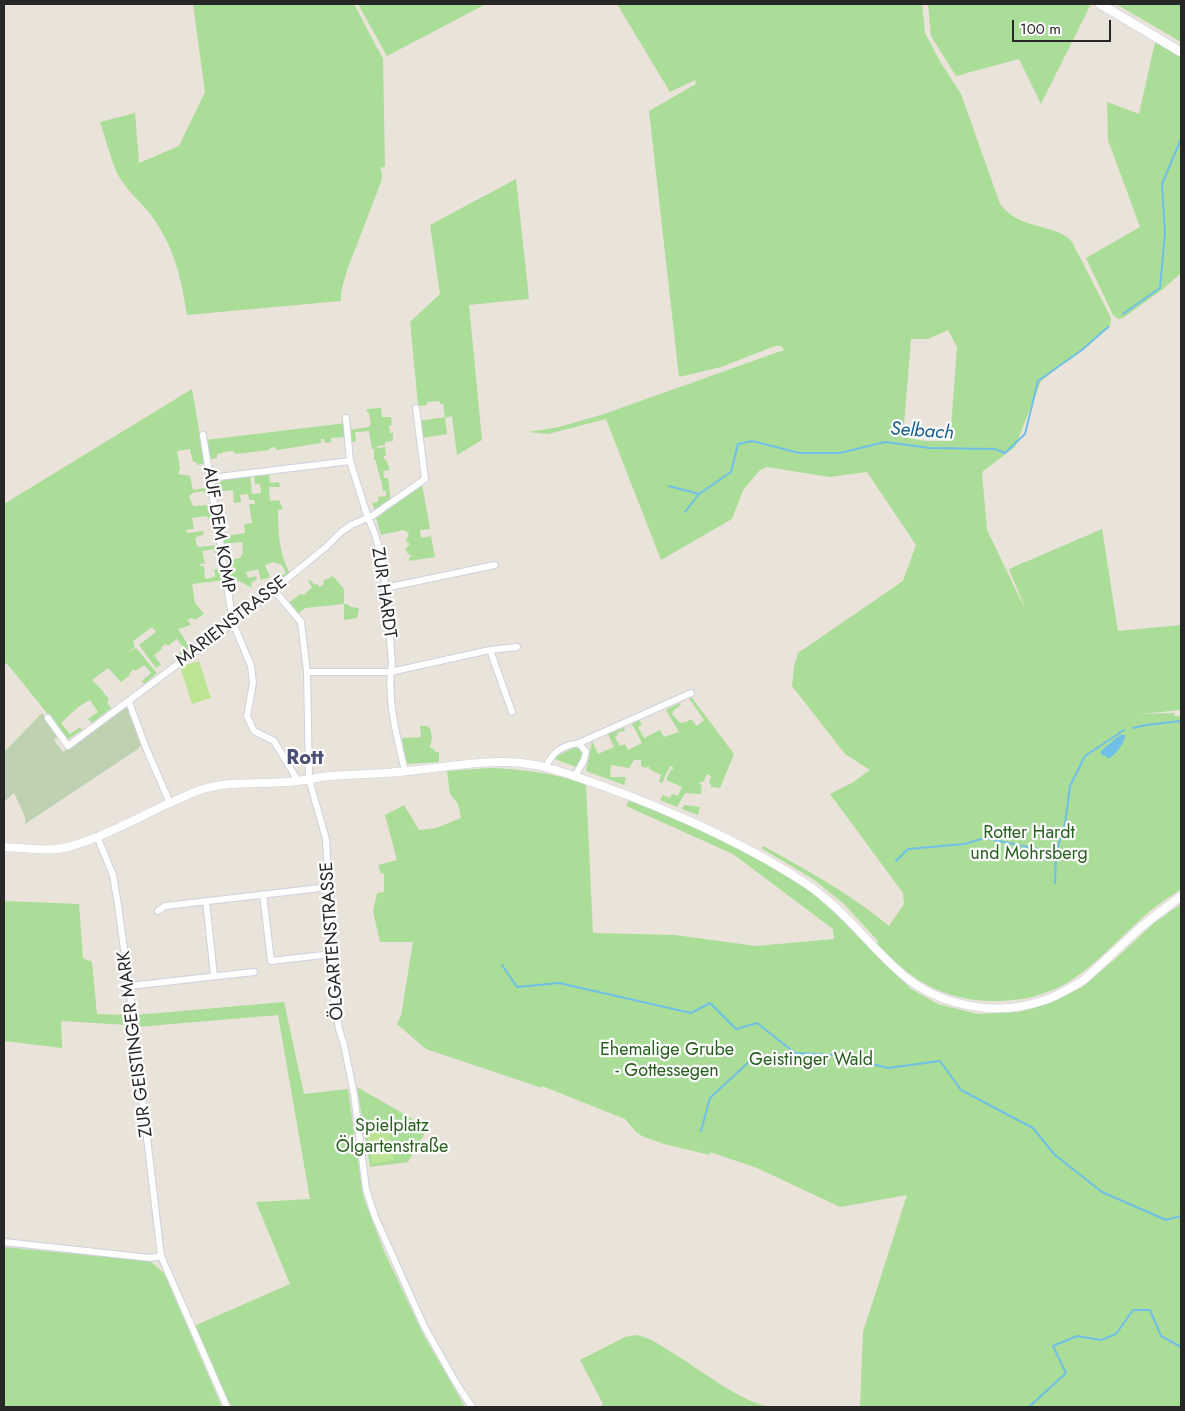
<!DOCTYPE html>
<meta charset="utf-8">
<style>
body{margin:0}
#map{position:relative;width:1185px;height:1411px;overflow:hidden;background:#e9e3d9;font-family:Jost,sans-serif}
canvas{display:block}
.frame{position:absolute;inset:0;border:5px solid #272727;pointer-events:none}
.scale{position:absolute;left:1012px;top:20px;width:99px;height:22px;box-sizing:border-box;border:2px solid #272727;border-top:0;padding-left:6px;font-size:15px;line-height:18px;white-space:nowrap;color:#272727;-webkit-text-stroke:4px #fff;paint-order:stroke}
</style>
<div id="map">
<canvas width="1185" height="1411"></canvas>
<div class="frame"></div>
<div class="scale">100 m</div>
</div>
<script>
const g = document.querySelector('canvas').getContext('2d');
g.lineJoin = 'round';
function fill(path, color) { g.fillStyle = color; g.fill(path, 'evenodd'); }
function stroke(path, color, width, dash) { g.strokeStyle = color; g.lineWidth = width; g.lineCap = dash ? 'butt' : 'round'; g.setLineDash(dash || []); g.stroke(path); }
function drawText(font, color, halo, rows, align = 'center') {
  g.font = font + ' Jost,sans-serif'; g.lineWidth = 4.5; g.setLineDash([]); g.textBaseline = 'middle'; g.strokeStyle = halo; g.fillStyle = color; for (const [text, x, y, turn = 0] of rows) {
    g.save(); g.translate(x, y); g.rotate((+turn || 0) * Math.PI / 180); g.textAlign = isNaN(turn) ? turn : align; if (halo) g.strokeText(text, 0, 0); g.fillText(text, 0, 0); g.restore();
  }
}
fill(new Path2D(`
 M193,4H354L383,59L385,166L382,168L380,167L382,175L381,182L347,270L341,292V301L187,315C181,277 174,246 151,215C140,201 125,189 117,173C110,157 106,139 100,122L135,113L139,163L179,146L205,92Z
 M358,4H486L387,56Z
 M617,4H922L925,33L941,63L961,94L1000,204C1020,231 1057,223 1072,242L1111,318L1110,327L1041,381L1015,447L982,472L987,530L1028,615L1009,569L1102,529L1118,631L1181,625V710L1141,714L1174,713L1175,716H1181V889C1171,896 1160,903 1150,911C1124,933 1101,960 1073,979C1032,1007 970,1008 927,985C907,974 892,959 876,944L878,941L844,904L813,879L761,848L763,846C807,870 851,894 889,926L904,904L903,893L830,794L852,783L870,770L845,754L792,686L794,667L798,653L903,581L916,545L867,472L830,477L767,467L760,470L743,490L732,519L661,560L606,419L548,434L528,432L559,427L604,414L784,350L781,346H775L721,367L679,377L649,111L696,84L695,80L670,92ZM948,330L957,347L950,441H925L903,437L911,339H928Z
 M928,4H1091L1041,104L1019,59L956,76L931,36Z
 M1116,4H1181V42Z
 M1155,42L1181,57V273L1163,289L1123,318L1118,319L1113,315L1086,258L1140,227L1108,140L1107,102L1139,114Z
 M516,179L529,299L469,305L482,440L457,455L452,416L445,418L447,434L421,438L419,421L445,417L443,404H440V401L427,402V405L417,406L416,404H418L410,322L440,294L430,225Z
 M192,389L200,436L206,440L346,423L347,437L331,438V442L325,443L324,439H321V443L277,450H276L275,447L270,448V450L235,454L233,451L223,452V453L217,454V458L207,460V463L197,465L196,462H193L190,449L177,451L180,468L178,474L190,476L193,490L205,488L207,494H205L204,491L193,493L189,496L193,506L209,505L210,510H214L215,518L208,519L207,516L192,518L194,529L186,530L187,533L203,531L204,534L195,538L197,547L220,545L222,553L215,554L214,549L202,551L205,563L200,564V566H204L205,579L215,577V572L213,570L225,568L224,560L241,558V555L243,554L242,542L221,544L220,537L245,533L244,524L252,523L249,504H255L254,500H249L248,494L240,495L241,502L234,503L233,490L212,492L211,479L250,474L252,494L261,493L260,484H255L254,473L269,471L270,483L279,482L280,487H269L270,501L279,500L283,509L278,510C278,533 279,555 291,575L281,584L275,578L286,573L282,565L273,562L265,565L270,577L261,580L258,569L246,572L248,578L256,576L257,579L251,583L252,588L239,581L227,582L226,580L192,584L195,603L204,614L195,620L191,618L187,620L191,625L178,629L189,646L188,650L178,659L176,656L184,649L177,639L168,646L166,644L161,647L162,649L154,655L161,665L156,668L139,645L156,632L152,627L133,641L135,647L128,653L136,648L157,673L144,684L142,681L151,673L144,665L135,671L133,669L129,674L130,675L121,682L108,668L92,680L101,689L109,700L107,702L111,708L92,723L88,719L98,712L90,700L78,707L61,723L70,734L80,727L82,730L68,739L9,666L4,662V504Z
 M381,408L382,417H391L392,425L389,426L390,433H393V441L385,442V445L377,446L378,448L385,447L386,456H384V459L386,460L390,470L383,471L384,478H388L391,503L376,513L372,503L378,502V497L386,496V491H383C382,480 377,471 376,460H374V449H372L369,431L355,432L356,441L349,442L348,430L369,427V425H371L369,413L367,412V409Z
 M422,484L430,529L420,530L421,538L431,536L435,557L409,561V558L412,556L408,554L405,549L410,544L406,541L409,533L403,530L381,535L376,518Z
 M333,576L344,589V604H347L351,607L359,608L357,618L344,620V604L305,608L295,616L286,605L300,594L304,595L312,587L308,581L310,580L315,585L317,584L320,587L324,584L323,581Z
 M689,698H692L734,754L720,788L711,787V784L709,783L711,776L707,774L704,781L699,783L700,785L702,784L701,794L685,793L677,807L660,800L663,795L670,798L672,794L678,796L682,787L666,780L671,769L673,770V767L670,766L662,783L659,782L661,775L649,769V766L646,768L641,766V760H634L629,768L611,765L610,777H626L624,785L586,771L592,741L598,754L614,747L608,734L624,728L626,730L617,733L618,735L615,737L620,746L625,744L628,750L642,743L632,724L639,720L642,724L638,727L644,738L660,730L664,737L679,732L666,710L680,703L681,705L674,710L672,714L680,723L686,722L691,719L697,726L704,720Z
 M420,726H427L430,728L432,737L430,748L434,749L435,752H439V762L406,764L402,738L421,737Z
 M575,747L580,749L583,753L581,761L576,767L555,759L557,756Z
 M490,768C522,769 556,773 586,785L593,933L675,935L756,946L834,939L833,929L733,854L626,806L629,800L676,818L770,865L805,887L845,922L911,989L938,1004L977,1014L1018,1012L1050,1003L1082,987L1113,961L1154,923L1181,904V1407H860L863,1332L907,1195L840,1207L757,1168L710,1152V1155L664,1144L642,1136L636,1132L625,1119L542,1086V1088L426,1049L397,1024L401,1016L413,942H380L373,911L377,893L384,892V873L381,874L378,865L397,860L385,815L404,805L419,830L436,828L461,818L458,804L450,794L447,771Z
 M684,805L700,807L698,815L682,809Z
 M4,901L79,904L83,958L92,962L97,1014L127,1015L128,1025L61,1021L62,1048L4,1041Z
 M284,1002L304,1094L348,1089L363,1196L384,1251L423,1334L465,1407H230L194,1326L290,1284L256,1202L310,1199L278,1015L137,1027L136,1015Z
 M357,1087L428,1128L408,1162L370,1167Z
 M4,1247L150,1261L164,1273L222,1407H4Z
 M635,1335C650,1337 663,1347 676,1355C705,1373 738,1400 770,1407H601L603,1404L580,1360L625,1337Z`), '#aadd97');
fill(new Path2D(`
 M125,707L130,708L142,743L138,749L25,824V817L14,793L4,802V752L42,713L59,736L54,740L63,752Z`), '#bed2b1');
fill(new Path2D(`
 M199,661L211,698L192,704L180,667Z
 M388,1124L394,1160L372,1164L366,1127Z`), '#bce493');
fill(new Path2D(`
 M1120,735H1125C1125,743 1115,756 1108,759L1106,756L1101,755V751Z`), '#70bfe7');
stroke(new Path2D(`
 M1123,314L1160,288L1165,233L1162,184L1181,139
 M669,486L699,494L731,472L738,444L752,441L799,453H840L885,442L930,448L995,449L1005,453L1025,434L1038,381L1082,350L1108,327
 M685,512L699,494
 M1133,728L1146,725L1181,721
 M896,861L908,849L964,844L985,838L1056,853
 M1055,883L1056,853L1065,824L1070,786L1085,756L1124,730
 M502,965L517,987L559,983L691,1013L710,1003L736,1029L757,1023L795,1053
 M701,1131L710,1098L752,1059L795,1053L835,1055L888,1068L940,1061L961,1090L1033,1128L1055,1155L1102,1192L1166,1220L1181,1216
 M1029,1407L1066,1373L1053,1346L1077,1336L1101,1340L1116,1334L1133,1310H1150L1161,1336L1181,1347`), '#70bfe7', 2);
const minor = new Path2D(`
 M346,418L350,461L368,518C387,553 388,622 392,663C386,698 397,737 405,771
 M203,435L233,623L251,666L253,683L247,716L254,731L274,741L298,781
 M210,478L350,461
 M385,588L495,565
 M274,590L301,622L307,672L309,779L326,839L333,992L339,1029L344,1045L354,1094L366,1189L375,1217L424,1326L456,1383L472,1407
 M490,650L512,712
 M307,672H390L490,650L517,647
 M129,702L146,748L170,803
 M48,718L68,746L233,623L326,547L341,532L351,525L372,516L425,479L416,408
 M579,743L691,693
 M545,768C553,752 560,746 579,743L586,752L584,760L575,776
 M97,836L113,875L118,905L129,986L161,1256L227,1407
 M263,894L271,961L332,954
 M206,901L214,976
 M158,911L165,906L329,887
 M129,986L254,972
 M4,1242L150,1258L161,1256`);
const tertiary = new Path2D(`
 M4,847C25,848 48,852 68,847C101,838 134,820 165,805C178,800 190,793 203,789C233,780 266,785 297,781C308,780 320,777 331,776C357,774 382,774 408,771C440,768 474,761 507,762C526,762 547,767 565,773C644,799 735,837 805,883C843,908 869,946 903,975C940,1006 996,1017 1042,1001C1057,997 1070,988 1084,980L1141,927L1181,896`);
const secondary = new Path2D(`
 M1100,4L1181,52`);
stroke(minor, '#ced0df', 8);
stroke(tertiary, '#ced0df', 9);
stroke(secondary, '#ced0df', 10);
stroke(minor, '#fff', 6);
stroke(tertiary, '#fff', 8);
stroke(secondary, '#fff', 9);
drawText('18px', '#272727', '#fff', [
 ["AUF DEM KOMP",218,530,81],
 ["ZUR HARDT",383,593,82],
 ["MARIENSTRASSE",232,622,-38],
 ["ÖLGARTENSTRASSE",333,941,-94],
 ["ZUR GEISTINGER MARK",136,1044,-97]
]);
drawText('18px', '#255e1c', '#fff', [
 ["Rotter Hardt",1029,834],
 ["und Mohrsberg",1029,855],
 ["Ehemalige Grube",667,1051],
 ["- Gottessegen",667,1072],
 ["Geistinger Wald",811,1061],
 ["Spielplatz",392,1127],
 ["Ölgartenstraße",392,1148]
]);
drawText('italic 19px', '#145b8e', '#fff', [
 ["Selbach",922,432,4]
]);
drawText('bold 20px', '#4a4f74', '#fff', [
 ["Rott",305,759]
]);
</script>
